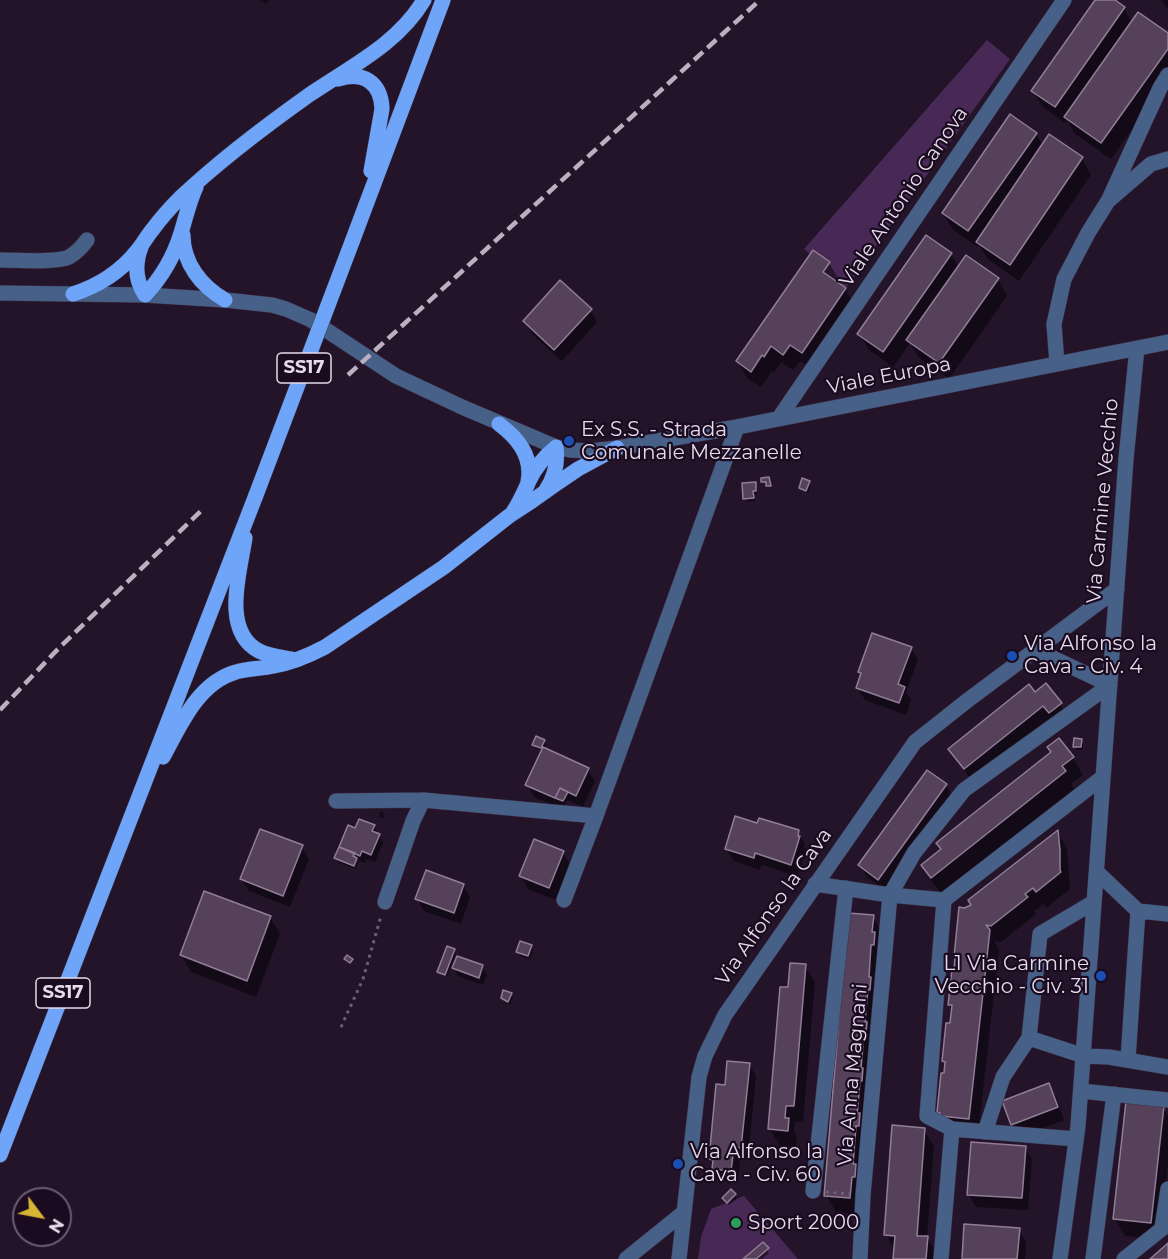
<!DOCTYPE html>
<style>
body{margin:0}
#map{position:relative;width:1168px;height:1259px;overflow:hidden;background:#23142a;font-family:Montserrat,sans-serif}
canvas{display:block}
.north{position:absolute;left:12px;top:1187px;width:60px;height:60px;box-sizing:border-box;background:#1a0b20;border:2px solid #6b5e71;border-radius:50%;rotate:122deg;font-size:16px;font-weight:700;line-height:24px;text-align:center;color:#e5dbea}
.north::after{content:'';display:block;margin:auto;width:21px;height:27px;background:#d8b434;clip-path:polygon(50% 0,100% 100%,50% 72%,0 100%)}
</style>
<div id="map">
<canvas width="1168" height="1259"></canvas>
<div class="north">N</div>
</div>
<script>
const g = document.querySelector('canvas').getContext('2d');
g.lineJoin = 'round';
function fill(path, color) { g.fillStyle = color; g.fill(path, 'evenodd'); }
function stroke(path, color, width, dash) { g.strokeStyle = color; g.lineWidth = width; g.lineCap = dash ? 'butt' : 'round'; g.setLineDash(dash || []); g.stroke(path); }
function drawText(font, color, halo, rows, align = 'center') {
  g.font = font + ' Montserrat,sans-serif'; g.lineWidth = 4.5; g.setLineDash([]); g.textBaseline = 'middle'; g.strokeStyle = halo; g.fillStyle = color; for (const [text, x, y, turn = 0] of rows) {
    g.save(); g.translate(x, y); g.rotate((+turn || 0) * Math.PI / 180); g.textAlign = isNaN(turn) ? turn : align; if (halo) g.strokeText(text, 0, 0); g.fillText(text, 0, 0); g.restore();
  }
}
fill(new Path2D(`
 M987,40L1010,59L846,288L823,272L830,262L813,250L810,254L804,249Z
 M744,1196L798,1259H698L701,1237L711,1209Z`), '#482955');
fill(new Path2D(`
 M259,0H269L266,4Z
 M1097,0H1112L1124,8L1132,23L1168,35V79L1111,159L1075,134L1067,120L1065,123L1043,107L1033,91Z
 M1162,0H1168V10Z
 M1036,134L1043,146L1082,158L1091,175L1019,281L987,258L979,245L978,247L953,230L943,213Z
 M951,254L959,268L998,279L1007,296L949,379L918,357L910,343L893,367L869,350L859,334Z
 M829,263L839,280L837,283L845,289L855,306L812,368L800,361L793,370L781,362L774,373L772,371L761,387L747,378L738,361Z
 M590,310L597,322L562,361L532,334L525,321Z
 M809,482L811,486L808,493L803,491L801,488Z
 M755,483L757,487V494H754L755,501L747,502L745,498Z
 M911,648L918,660L906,692L911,700L906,715L865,700L857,687L862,676L859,672Z
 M1035,694L1060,704L1067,716L1057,724L1051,717L972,780L957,761L950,749Z
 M1059,740L1073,758L1083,775L1071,783L1074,789L941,893L932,882L923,865L1052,753Z
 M544,741L546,745L544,749L587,769L595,781L583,807L567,800L562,809L534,797L527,784L543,751L536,748L534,745Z
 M1081,741L1083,744V750H1077L1075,746Z
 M946,785L953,798L886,891L867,877L860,865Z
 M379,812H383L385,818H380Z
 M758,825L798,832L805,844L804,848L806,850L797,876L762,865L760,870L734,861L726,849Z
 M374,826L383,843L375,862L366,859L365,863L356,859L358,863L355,869L338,862L336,858L356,830Z
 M1058,833L1067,849L1070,889L1046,908L1044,904L1034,911L1036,914L1001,942L994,941L999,949L978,1135L948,1129L938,1112L946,1066L943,1061L953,1011L949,1005L965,909L972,905Z
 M302,847L309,859L290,907L249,891L241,879Z
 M563,852L570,865L556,900L528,889L521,876Z
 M463,885L470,897L461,924L424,911L417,898Z
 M270,917L280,934L256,997L191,972L181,955Z
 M873,917L882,933L859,1214L836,1212L826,1195Z
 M531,947L533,950L530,959L520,956L518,952Z
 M454,950L456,953L447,977L441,975L439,971Z
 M805,966L815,982L803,1122H795L794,1131L797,1136L796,1147L780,1146L770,1129L789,989Z
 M482,967L487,975L483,985L458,976L454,968Z
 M511,994L513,997L510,1005L504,1001L502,998Z
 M749,1064L756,1076L748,1159H740L738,1183L721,1181L714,1169V1165L710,1159L726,1087Z
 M1048,1085L1056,1097L1064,1120L1020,1137L1013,1125L1004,1102Z
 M1163,1107L1168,1116V1165L1160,1239L1125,1236L1115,1219Z
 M924,1130L934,1146L927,1237L937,1255L936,1259H895V1251L886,1234Z
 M1025,1147L1032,1160L1028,1210L976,1207L969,1194Z
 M735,1195L737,1199L729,1205L726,1201Z
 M1019,1230L1026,1242L1025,1259H963Z
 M767,1249L769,1253L762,1259H745Z`), '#0007');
const building = new Path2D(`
 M1095,0H1115L1125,7L1055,107L1031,91Z
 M1138,12L1168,33V49L1101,143L1064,117Z
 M1010,114L1037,133L968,231L942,213Z
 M1049,134L1083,157L1010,265L976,242Z
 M926,235L952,253L883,352L857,334Z
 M813,250L830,262L823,272L846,288L802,353L790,345L783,355L771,346L764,357L762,355L751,372L736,361Z
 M966,255L999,278L939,363L906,340Z
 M560,280L592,309L554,350L523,321Z
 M769,477L771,486H766V482H761V478Z
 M802,478L810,481L806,491L799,488Z
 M756,482V491H753L754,498L743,499L742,483Z
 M872,633L912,647L898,684L905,687L899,703L856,688L861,673L858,672Z
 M1046,683L1062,703L1049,713L1043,706L964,769L948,749L1029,684L1035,692Z
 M536,736L545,740L541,748L532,745Z
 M1059,738L1074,757L1062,766L1066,771L931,878L921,865L941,849L936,843L1051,752L1047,747Z
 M1074,738L1082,739L1081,747H1073Z
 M543,747L589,768L576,796L560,788L555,798L525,785Z
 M927,770L947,784L878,880L858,865Z
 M560,788L568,792L563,801L555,798Z
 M735,816L757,823L759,818L799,830L798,836H800L791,865L755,853L754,858L725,849Z
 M359,819L375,825L372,831L380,834L371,855L362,851L360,856L339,847L348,825L355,828Z
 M260,829L303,845L283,896L240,879Z
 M1058,830L1060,850V870L1061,872L1036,892L1033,888L1025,894L1028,897L991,926L986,925L990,930L969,1119L940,1116V1113L937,1112L941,1073H944L945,1062L942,1061L946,1023H950L952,1005H948L952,969L954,970L955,957H954L959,907L964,908L971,905L968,900Z
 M534,839L564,851L549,888L519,876Z
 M339,847L355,853L353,856L357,858L354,866L334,858Z
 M426,870L464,884L454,913L415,899Z
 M204,891L271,916L247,981L180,955Z
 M848,913L874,915L872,932H875L874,945H871L869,977H871L870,990L868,989L865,1021L867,1022L866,1034H864L861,1068H863L862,1081L860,1080L858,1106L857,1113H860L859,1126H856L853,1164H856L855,1177H852L850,1198L824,1196Z
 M520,941L532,945L528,956L516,952Z
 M447,946L455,949L445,975L437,972Z
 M347,955L353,959L350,963L344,959Z
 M457,956L483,965L479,978L452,968Z
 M790,963L806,964L794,1106H786L785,1118H789L788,1131L768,1129L780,987H788Z
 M503,990L512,993L508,1002L501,998Z
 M727,1061L750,1063L741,1148L734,1147L731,1171L712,1169L713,1160L709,1159L716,1084L725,1085Z
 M1049,1083L1058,1107L1011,1125L1002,1101Z
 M1126,1101L1164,1106L1151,1223L1113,1219Z
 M892,1125L925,1128L917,1236H928L926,1259H893L895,1236L884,1235Z
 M971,1142L1026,1146L1022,1198L967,1195Z
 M731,1189L736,1194L727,1203L722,1198Z
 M964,1224L1020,1228L1017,1259H962Z
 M763,1242L769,1248L756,1259H743Z
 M1168,1243V1259H1150Z`);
fill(building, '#55425a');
stroke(building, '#927d98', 1.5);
const minor = new Path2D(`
 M1110,197L1160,88L1168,75
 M0,260C16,260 56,263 69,257C76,253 82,247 87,240
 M0,293L145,295L225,300L272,305L286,309L311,320L396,376L462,407L556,447L570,450L590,451L617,448L737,427L1168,342
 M1057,364L1054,324L1064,279L1088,233L1108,201L1151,164L1168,159
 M779,418L1064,0
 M336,801L423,800
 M1097,872L1138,911L1128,1059
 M815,884L890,895L944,900
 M564,900L596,816
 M944,900L1103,777
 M385,902L413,821L423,800L596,816L737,427
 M1094,902L1040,934L1029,1038L1084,1056L1109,1057L1168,1067
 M1138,911L1168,914
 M1081,1091L1168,1100
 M952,1129L1076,1139
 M985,1132L1003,1077L1029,1038
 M813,1191L846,888
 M1162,1228L1168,1189
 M626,1259L683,1213
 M679,1259L699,1077L705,1056L725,1015L915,742L968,700L1117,589
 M860,1259L863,1195L890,895L914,853L964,790L1110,685L1036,650
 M941,1259L952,1129L927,1116L944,900
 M1060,1259L1078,1126L1126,459L1137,348
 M1093,1259L1114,1094
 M1124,1259L1168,1224`);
const major = new Path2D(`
 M338,79C363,71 381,82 382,109L371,171
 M183,235C183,263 201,286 225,300
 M352,242L443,0
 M141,247C135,263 135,280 145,295C162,277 174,256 181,233C186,217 189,202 196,187
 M73,294C98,286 121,271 137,251C143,244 147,236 153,229C161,218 170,208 180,198C220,160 264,127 309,95C350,67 398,44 424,0
 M499,424C518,438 533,457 528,482
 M546,490C555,477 558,463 556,447
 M513,512C520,502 524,492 529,481C535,468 545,456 556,447
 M245,538C240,572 221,631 259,651C269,656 280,657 291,659
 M163,757C181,724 198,683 236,672C248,668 261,669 273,666C291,663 308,656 325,647L444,567L509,516L532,501L556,484L578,469L617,448
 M0,1155L256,495`);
stroke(minor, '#3e3045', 16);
stroke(major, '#3e3045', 16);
stroke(new Path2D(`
 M341,1027L363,979L381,916
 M826,1192L850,1194`), '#6d6074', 3, [3, 4.5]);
stroke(minor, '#466088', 15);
stroke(major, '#6fa5f8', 15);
stroke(new Path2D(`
 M348,375L760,0
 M0,710L58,649L204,508`), '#bbb0c1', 4.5, [12, 6]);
const majorBridge = new Path2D(`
 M256,495L352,242`);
stroke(majorBridge, '#3e3045', 16, []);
stroke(majorBridge, '#6fa5f8', 15);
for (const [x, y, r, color] of [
 [569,441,6,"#1a4fb4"],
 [1012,656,6,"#1a4fb4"],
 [1101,976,6,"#1a4fb4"],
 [678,1164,6,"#1a4fb4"],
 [736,1223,6,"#2e9e5b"]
]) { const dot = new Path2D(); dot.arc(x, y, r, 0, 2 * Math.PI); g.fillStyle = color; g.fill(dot); stroke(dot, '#1a0b20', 2); }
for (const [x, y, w] of [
 [304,368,54],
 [63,993,54]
]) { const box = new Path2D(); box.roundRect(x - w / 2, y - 15, w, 30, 4.5); g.fillStyle = '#1a0b20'; g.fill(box); stroke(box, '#e5dbea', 1.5); }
drawText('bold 18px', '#e5dbea', null, [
 ["SS17",304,368],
 ["SS17",63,993]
]);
drawText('20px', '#e5dbea', '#1a0b20', [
 ["Viale Antonio Canova",904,197,-56],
 ["Viale Europa",889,376,-11],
 ["Via Carmine Vecchio",1103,501,-85],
 ["Via Alfonso la Cava",774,907,-55],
 ["Via Anna Magnani",853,1075,-85]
]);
drawText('20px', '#e5dbea', '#1a0b20', [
 ["Ex S.S. - Strada",581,430],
 ["Comunale Mezzanelle",581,453],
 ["Via Alfonso la",1024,644],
 ["Cava - Civ. 4",1024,667],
 ["L1 Via Carmine",1089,964,"right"],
 ["Vecchio - Civ. 31",1089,987,"right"],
 ["Via Alfonso la",690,1152],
 ["Cava - Civ. 60",690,1175],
 ["Sport 2000",748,1223]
], 'left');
</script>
